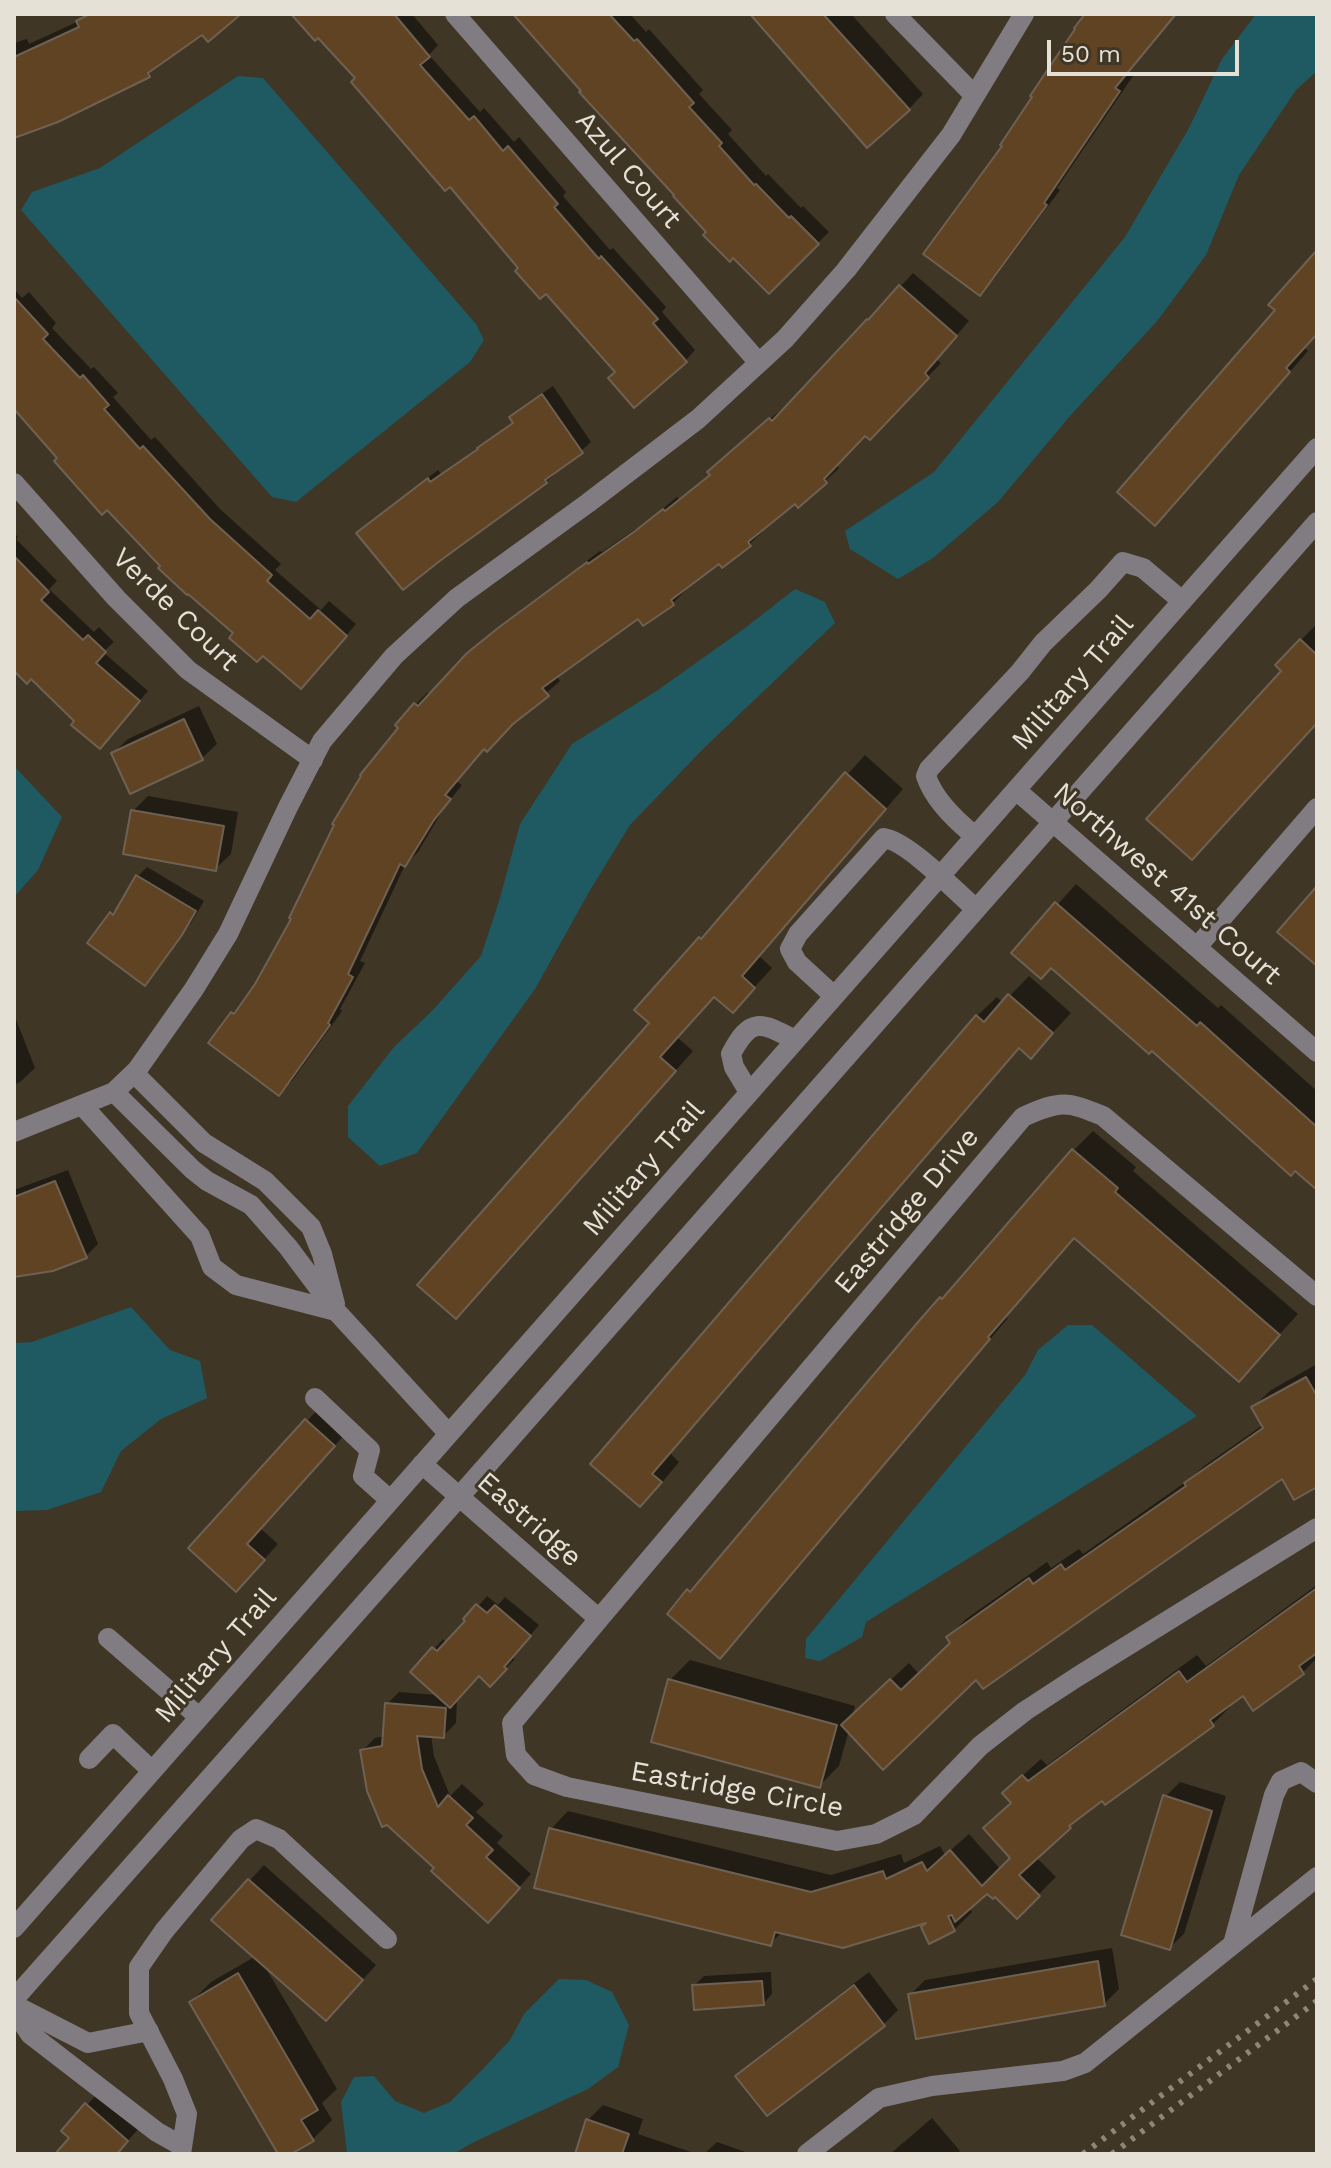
<!DOCTYPE html>
<style>
body{margin:0}
#map{position:relative;width:1331px;height:2168px;overflow:hidden;background:#3f3626;font-family:"Work Sans",sans-serif}
canvas{display:block}
.frame{position:absolute;inset:0;border:16px solid #e6e1d7;pointer-events:none}
.scale{position:absolute;left:1047px;top:40px;width:192px;height:36px;box-sizing:border-box;border:4px solid #e6e1d7;border-top:0;padding-left:10px;font-size:24px;line-height:28px;white-space:nowrap;color:#e6e1d7;-webkit-text-stroke:6px #3f3626;paint-order:stroke}
</style>
<div id="map">
<canvas width="1331" height="2168"></canvas>
<div class="frame"></div>
<div class="scale">50 m</div>
</div>
<script>
const g = document.querySelector('canvas').getContext('2d');
g.lineJoin = 'round';
function fill(path, color) { g.fillStyle = color; g.fill(path, 'evenodd'); }
function stroke(path, color, width, dash) { g.strokeStyle = color; g.lineWidth = width; g.lineCap = dash ? 'butt' : 'round'; g.setLineDash(dash || []); g.stroke(path); }
function drawText(font, color, halo, rows, align = 'center') {
  g.font = font + ' "Work Sans",sans-serif'; g.lineWidth = 6; g.setLineDash([]); g.textBaseline = 'middle'; g.strokeStyle = halo; g.fillStyle = color; for (const [text, x, y, turn = 0] of rows) {
    g.save(); g.translate(x, y); g.rotate((+turn || 0) * Math.PI / 180); g.textAlign = isNaN(turn) ? turn : align; if (halo) g.strokeText(text, 0, 0); g.fillText(text, 0, 0); g.restore();
  }
}
fill(new Path2D(`
 M1256,14H1317V71L1296,90L1239,175L1206,255L1158,320L1070,416L998,502L933,558L898,579L850,549L845,531L934,472L1125,237L1189,128L1222,59Z
 M238,76L263,78L476,324L484,340L470,362L296,502L272,497L21,210L32,192L100,168Z
 M795,589L825,602L835,623L704,748L630,825L589,892L535,989L417,1153L380,1166L348,1137V1106L394,1047L432,1011L481,956L500,898L520,824L572,744L658,690L745,628Z
 M14,766L62,817L38,870L14,897Z
 M131,1307L170,1350L200,1361L207,1398L161,1419L121,1451L101,1492L47,1510L14,1511V1343L32,1342Z
 M1068,1325H1092L1197,1416L866,1622L862,1637L820,1661L805,1658L806,1639L1025,1375L1038,1350Z
 M559,1979L586,1980L612,1992L629,2025L618,2067L588,2089L472,2143L453,2154H347L341,2102L354,2077L374,2076L395,2101L424,2113L450,2102L481,2071L510,2040L524,2014Z`), '#1f5a62');
fill(new Path2D(`
 M86,14H237L202,33L162,61L148,75L14,136V43L27,39L29,44L79,21Z
 M293,14H412L438,45L429,55L480,112L484,108L514,142L519,137L566,192L563,196L610,250L613,248L666,307L662,312L695,350L686,360L617,372L546,292L520,268L357,78L318,36Z
 M518,14H630L646,32L649,29L703,90L699,94L732,130L728,134L766,176L768,174L801,208L803,206L829,232L769,291L708,232Z
 M753,14H851L923,94L909,109Z
 M1087,14H1177L1128,73L1133,76L1057,188L1060,190L994,279L980,293L1005,145Z
 M1317,253V333L1304,347L1308,351L1175,503L1278,310Z
 M913,273L969,321L936,359L941,363L883,424L866,433L836,464L839,468L799,506L795,501L761,529L763,531L750,544L722,565L719,562L685,588L686,590L673,603L643,623L638,616L556,676L560,681L485,747L456,781L462,785L446,805L418,852L405,865L360,961L365,963L340,1009L342,1011L292,1081L279,1094L233,1014L247,1000L416,704L428,692L432,694L483,640L514,615L600,551L602,552L650,519L677,497L679,499L711,474L723,459L784,407L785,409Z
 M14,289L22,298L29,292L56,323L52,328L91,369L94,367L118,393L113,397L151,440L155,437L220,509L281,564L275,570L321,610L329,601L356,624L312,676L236,633L162,566L14,406Z
 M553,386L591,442L546,482L359,533L368,523L438,470L441,474L483,445L514,421L512,417L521,408Z
 M14,533L18,537L16,539L57,581L49,589L94,632L99,627L114,642L103,652L148,691L109,737L77,721L31,677L14,669Z
 M1317,624V722L1284,671L1301,640Z
 M199,706L217,744L202,758L113,753L128,739Z
 M865,755L903,789L759,956L772,968L751,991L715,995L678,1038L693,1051L475,1298L652,1023L700,938Z
 M148,796L238,812L231,854L216,868L133,811Z
 M147,867L204,901L191,923L154,974L111,914L121,904L138,876Z
 M1076,884L1218,1008L1221,1005L1317,1091V1188L1051,966L1014,953Z
 M1029,976L1071,1013L1031,1056L1020,1047L670,1453L679,1462L660,1485L593,1463L977,1016L997,997L1003,1003Z
 M14,1014L35,1068L20,1082L14,1085Z
 M1093,1131L1136,1167L1133,1171L1298,1314L1239,1379L1075,1237L1006,1317L1008,1318L740,1637L720,1657L689,1591L708,1571L919,1323L961,1279L1074,1150Z
 M68,1170L98,1244L86,1256L14,1275V1190Z
 M1317,1364V1484L1283,1476L977,1677L849,1730L839,1766L819,1786L670,1680L690,1660L855,1706L852,1716L909,1663L919,1674L952,1643L948,1637L966,1619L1047,1562L1051,1568L1079,1549L1083,1554L1190,1479L1204,1466L1263,1425L1253,1407L1271,1390Z
 M321,1406L348,1431L260,1528L278,1544L251,1574L191,1548Z
 M1317,1585V1658L1303,1672L1254,1708L1243,1693L1229,1704L1230,1707L1213,1724L1086,1811L1036,1857L1056,1877L1017,1916L996,1894L988,1891L969,1907L972,1912L954,1930L931,1919L782,1932L771,1943L551,1829L568,1811L831,1875L901,1854L904,1863L940,1846L945,1855L969,1834L1001,1870L1013,1858V1802L1022,1776L1041,1759L1047,1765L1197,1655L1206,1666Z
 M487,1596L498,1605L505,1597L539,1625L512,1657L515,1659L490,1684L479,1674L457,1698L456,1723L443,1736L431,1735L434,1756L450,1796L462,1784L484,1804L476,1812L503,1836L497,1843L531,1874L500,1908L363,1750L375,1738L385,1736L387,1704L399,1692L438,1695L434,1649L443,1639L447,1643Z
 M1180,1782L1226,1796L1184,1934L1169,1948L1165,1797Z
 M264,1865L376,1965L341,2004L264,1965L337,2089L322,2103L332,2120L313,2139L287,2154H280L191,2002L211,1982L256,1956L214,1920Z
 M1112,1948L1119,1989L1104,2004L910,1995L925,1980Z
 M771,1972L772,1994L763,2004L694,1986L704,1976Z
 M869,1972L898,2010L884,2024L738,2076L753,2061Z
 M101,2090L141,2126L116,2154H58L71,2138L87,2105Z
 M603,2105L643,2119L638,2134L697,2154H577L588,2120Z
 M932,2118L960,2151L957,2154H890Z
 M717,2142L748,2153V2154H704Z`), '#0007');
const building = new Path2D(`
 M90,14H241L208,42L202,35L148,73L150,77L58,122L14,138V57L79,27L76,21Z
 M291,14H394L430,57L420,65L469,120L474,116L503,151L508,146L558,204L554,207L599,259L601,256L658,319L653,323L687,362L634,408L608,378L615,372L546,294L540,299L515,271L518,268L450,187L445,191L351,82L355,78L318,38L315,41Z
 M513,14H609L634,41L637,39L694,103L689,107L722,143L719,146L754,185L756,184L789,218L791,216L819,244L769,294L733,258L730,262L703,235L706,232L673,196L674,195L579,92L581,91Z
 M750,14H823L910,110L867,148Z
 M1085,14H1176L1115,88L1120,91L1044,203L1047,205L980,296L923,254L1002,146L1000,145L1032,97L1030,96L1075,29L1074,28Z
 M1317,250V334L1286,368L1290,372L1155,526L1117,492L1275,310L1268,305Z
 M899,285L957,336L925,373L929,378L870,440L865,436L824,479L827,483L798,508L795,504L748,542L751,546L722,568L719,564L671,600L674,605L643,626L638,619L542,688L549,696L513,724L487,752L484,749L445,795L451,799L434,820L405,867L400,864L348,974L353,977L328,1023L330,1025L279,1096L208,1043L231,1012L234,1014L255,984L291,919L289,918L334,825L332,824L361,776L360,775L398,728L395,725L414,703L418,706L467,653L498,628L587,562L588,564L635,531L663,509L665,511L710,475L707,472L769,418L772,421L867,319L868,320Z
 M14,297L48,334L43,339L80,378L83,375L109,405L104,409L140,449L143,446L210,519L272,575L267,581L310,619L318,610L347,636L301,689L263,656L257,662L229,638L233,633L188,594L187,595L158,568L160,566L107,510L102,515L54,461L57,458L14,409Z
 M542,394L583,453L545,480L547,483L441,560L403,590L356,533L428,478L430,482L478,449L477,448L513,423L509,417Z
 M14,556L49,592L41,600L83,640L88,635L106,652L96,663L140,701L100,749L71,725L74,721L31,679L27,684L14,671Z
 M1300,639L1317,655V723L1192,860L1146,819L1281,671L1275,665Z
 M184,719L203,760L130,794L111,753Z
 M845,772L886,809L742,976L755,988L733,1013L714,997L660,1057L676,1071L456,1319L417,1285L649,1023L634,1010L699,937L701,939Z
 M131,810L224,826L216,871L123,854Z
 M136,875L196,911L182,935L145,986L87,943L110,912L113,915Z
 M1317,886V966L1277,932Z
 M1055,902L1197,1026L1200,1022L1317,1127V1190L1295,1171L1291,1176L1152,1051L1149,1054L1051,968L1041,979L1011,953Z
 M1008,994L1053,1033L1031,1059L1019,1048L652,1474L662,1482L640,1507L590,1464L976,1015L984,1022Z
 M1072,1149L1118,1188L1115,1192L1280,1335L1239,1382L1074,1238L988,1337L990,1339L720,1659L667,1614L687,1589L690,1592L918,1322L940,1297L942,1299Z
 M55,1181L87,1258L53,1271L14,1277V1197Z
 M1306,1377L1317,1396V1487L1294,1500L1282,1479L983,1689L976,1680L883,1770L841,1725L890,1679L901,1690L950,1643L946,1637L1029,1578L1033,1584L1061,1564L1065,1570L1186,1486L1184,1483L1263,1428L1251,1407Z
 M305,1419L335,1446L247,1544L265,1560L236,1592L188,1548Z
 M1317,1588V1653L1299,1666L1304,1674L1253,1711L1243,1696L1210,1720L1214,1726L1105,1805L1102,1801L1069,1826L1071,1828L1019,1875L1040,1896L1017,1919L995,1897L993,1899L987,1894L955,1922L952,1915L948,1916L955,1931L929,1944L921,1927L926,1923L843,1948L775,1932L771,1946L534,1888L549,1828L811,1892L883,1871L886,1879L922,1862L927,1871L950,1850L982,1886L1010,1858L983,1828L1011,1803L1002,1793L1022,1775L1028,1781L1179,1671L1187,1682Z
 M476,1604L487,1613L495,1605L531,1636L504,1667L507,1669L490,1687L479,1676L450,1708L410,1672L432,1647L437,1651L465,1621L463,1619Z
 M668,1679L837,1725L820,1788L651,1742Z
 M385,1703L446,1708L444,1738L417,1736L422,1769L438,1807L448,1795L473,1818L466,1825L493,1850L486,1857L520,1888L488,1923L431,1871L434,1868L387,1825L382,1827L367,1791L360,1750L382,1746Z
 M1163,1795L1212,1811L1170,1950L1121,1935Z
 M248,1879L363,1980L326,2021L211,1920Z
 M1098,1961L1105,2006L916,2039L908,1994Z
 M238,1973L318,2110L301,2120L314,2141L291,2154H278L189,2002Z
 M762,1981L764,2005L694,2010L692,1985Z
 M854,1985L885,2026L767,2116L735,2076Z
 M85,2103L128,2141L117,2154H55L69,2138L61,2131Z
 M586,2119L629,2134L622,2154H575Z`);
fill(building, '#604322');
stroke(building, '#6f6152', 2);
stroke(new Path2D(`
 M455,14L759,363
 M895,14L974,95
 M14,483L116,598L188,670L313,760
 M1016,790L1317,1052
 M975,836C955,820 934,800 926,776L929,769L1020,672L1043,643L1098,590L1123,562L1143,568L1182,601
 M1197,947L1317,808
 M834,996L797,962L790,949L798,934L884,838C909,842 955,891 976,909
 M134,1073L204,1143L265,1181L311,1227L322,1254L335,1304
 M114,1092L137,1070L194,989L228,934L288,807L322,741L394,656L457,598L588,503L698,419L785,339L846,270L951,135L1024,14
 M749,1092L734,1067L731,1054C751,1016 761,1022 795,1040
 M82,1105L200,1236L212,1267L236,1285L336,1311
 M14,1132L114,1092L193,1170L207,1181L251,1205L288,1247L336,1311L448,1433
 M1317,1296L1103,1116C1067,1101 1060,1100 1023,1117L599,1619L512,1723L516,1755L534,1775L567,1787L837,1841L876,1834L914,1815L980,1746L1025,1711L1077,1677L1317,1528
 M315,1398L370,1450L363,1476L390,1500
 M422,1464L599,1619
 M108,1638L199,1717
 M89,1759L113,1734L152,1771
 M14,1928L1317,448
 M1233,1944L1274,1795L1281,1781L1301,1772L1317,1783
 M14,1999L459,1497L1317,522
 M14,2005L88,2043L149,2031
 M14,2010L30,2034L157,2132L182,2146
 M181,2154L187,2114L173,2079L139,2013V1967L164,1931L241,1839L256,1829L279,1839L387,1939
 M807,2154L879,2098L932,2086L1063,2071L1085,2063L1317,1877`), '#817b82', 20);
stroke(new Path2D(`
 M1083,2154L1317,1979
 M1112,2154L1317,2001`), '#8d8679', 6, [4, 8]);
drawText('28px', '#e6e1d7', '#3f3626', [
 ["Azul Court",628,170,49],
 ["Verde Court",175,610,44],
 ["Military Trail",1073,683,-49],
 ["Northwest 41st Court",1167,884,41],
 ["Military Trail",644,1169,-49],
 ["Eastridge Drive",907,1211,-50],
 ["Eastridge",529,1520,41],
 ["Military Trail",216,1656,-49],
 ["Eastridge Circle",737,1790,10]
]);
</script>
